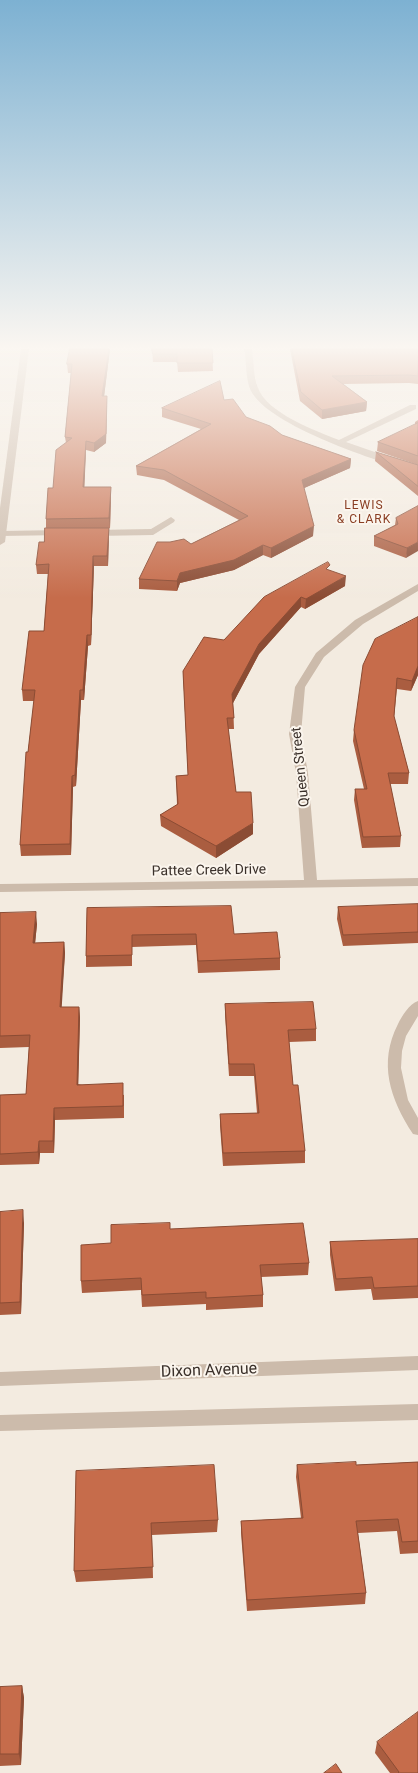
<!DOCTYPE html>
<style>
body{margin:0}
canvas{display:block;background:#f3ebe0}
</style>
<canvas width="418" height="1773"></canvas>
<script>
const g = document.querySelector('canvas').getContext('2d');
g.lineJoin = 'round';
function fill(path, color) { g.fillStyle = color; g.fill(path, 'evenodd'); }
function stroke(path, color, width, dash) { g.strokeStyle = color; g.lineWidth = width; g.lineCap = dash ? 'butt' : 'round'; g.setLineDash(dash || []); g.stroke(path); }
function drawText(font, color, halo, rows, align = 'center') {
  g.font = font + ' Roboto,sans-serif'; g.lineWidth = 4; g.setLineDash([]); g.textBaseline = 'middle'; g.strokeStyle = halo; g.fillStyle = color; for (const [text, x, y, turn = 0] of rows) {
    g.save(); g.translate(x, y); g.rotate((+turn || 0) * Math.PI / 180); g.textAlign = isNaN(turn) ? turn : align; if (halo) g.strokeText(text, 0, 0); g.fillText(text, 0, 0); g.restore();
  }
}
fill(new Path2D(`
 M244,349H252C254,362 253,376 258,388C267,413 316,431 339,440L410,405H416V409L346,442L418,467V473C379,462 269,426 251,391C245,379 247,362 244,349Z
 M171,517L175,520L174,522L153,535L94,536L89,533L94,530L151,529Z
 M61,530L66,533L64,535L0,536L1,531Z
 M418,584V591L363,624L324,657L305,687L301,734L308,773L317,880L418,878V886L0,892V884L304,880L296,773L289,734L295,687L316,653L355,620Z
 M418,1001V1016L406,1036L402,1051L401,1068L408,1100L418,1118V1135L413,1134C390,1099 378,1063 398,1024C402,1016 409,1004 418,1001Z
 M418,1356V1370L0,1386V1372Z
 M418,1404V1420L0,1431V1415Z`), '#ccbbab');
fill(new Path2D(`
 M21,349H29L5,542L0,545V508Z`), '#ccbbab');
fill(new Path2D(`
 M70,349H110L104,396L107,405L106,443L94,452L86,450L84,487L111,496L110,528H109L108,566H94L91,645L88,646L84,700H81L76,786L73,787L71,855L21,856L20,845L28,752L34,701H23L22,690L44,631L48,574H37L36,565L44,542L46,528V519L53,488L66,443L65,437L71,373H68L67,364Z
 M152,349H212L213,371L178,372L177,362H153Z
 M290,349H418V384L409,383L343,384L367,402L366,411L322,419L300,401Z
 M224,400L246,417L282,435L351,459L350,468L304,488L313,536L271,558L263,555L234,570L180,583L177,591L139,589V579L191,544L239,520L164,480L137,475L136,466L201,429L162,417V408Z
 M418,420V465L377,451L378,442L415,425V422Z
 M376,452L418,465V496L375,461Z
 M418,506L406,558L374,546V536L395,525L396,518Z
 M330,570L345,586L305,609L301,607L259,654L233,703L234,729H228L236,792L253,834L216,858L161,826L160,815L177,805L176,776L188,775L183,671L224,640Z
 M418,617V675L411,691L397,689L394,717L409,773L408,784H390L401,836L400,847L362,848L354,800L355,789H364L353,741L354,730Z
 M418,904V943L343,946L337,919L338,907Z
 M87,908L234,934L280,958V970L198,973L196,945L132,947V966L86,967V956Z
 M0,913L37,924L35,943L64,942L65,953L61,1007H79L80,1018L78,1084L124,1095V1118L55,1120L54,1153H40L39,1164L0,1165V1095L26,1094L29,1047L0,1048Z
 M225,1004L316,1029V1041L289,1042L293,1085L305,1151V1163L223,1166L220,1126V1114L257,1113L254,1076H229L225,1015Z
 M0,1212L24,1223L21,1314L0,1315Z
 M170,1229L309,1263L308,1275L261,1277L263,1295V1307L206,1310V1304L142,1307L141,1290L82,1293L81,1281L111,1243Z
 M418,1239V1298L373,1300L371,1289L335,1291L330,1255V1242Z
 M418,1462V1553L400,1554L397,1531L358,1533L366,1593L365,1604L247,1611L241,1533V1521L301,1518L296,1477L297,1465H356Z
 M76,1471L218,1520L217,1532L152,1535L153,1578L76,1582L74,1571Z
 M22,1686L24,1698L21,1765L0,1766V1687Z
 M377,1742L418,1773H390L375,1753Z`), '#aa5d40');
fill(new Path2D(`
 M109,349H110L103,405L102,396Z
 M107,396L106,443L94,452V443Z
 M367,402L366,411L322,419V410Z
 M86,441V450L84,497L83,487Z
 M351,459L350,468L302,489V480Z
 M111,487V496L110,528L109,518Z
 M314,526L313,536L271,558V548Z
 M109,528V537L108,566L107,556Z
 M418,542V551L406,558L407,548Z
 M263,545V555L234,570L180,583L177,591V581L180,573Z
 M93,556L94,566L91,645V635Z
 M346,576L345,586L305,609L306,599Z
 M301,597V607L259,654L232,705V694L259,644Z
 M87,635L88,646L84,700L83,690Z
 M418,666V675L411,691L412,681Z
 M80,690L81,700L76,786L75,775Z
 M72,776L73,787L71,855L70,844Z
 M253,823V834L216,858V846Z
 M36,912L37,924L34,954L33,943Z
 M64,942L65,953L61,1019L60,1007Z
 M79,1007L80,1018L78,1096L77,1085Z
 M54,1108L55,1120L54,1153L53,1141Z
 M39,1141L40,1153L39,1164L38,1152Z
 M23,1210L24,1223L21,1314L20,1302Z
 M22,1686L24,1698L21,1765L19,1754Z`), '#8b4c34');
const building = new Path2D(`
 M70,349H109L102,396H107L106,434L94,443L86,441L83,487H111L109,518L46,519L48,488H53L56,450L72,438L65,437L72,364H67Z
 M152,349H212L213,363H177V354H153Z
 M292,349H418V376L409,375L332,376L367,402L322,410L301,392Z
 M220,381L224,400L233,399L246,417L270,426L282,435L351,459L302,480L314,526L271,548L263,545L234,560L180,573L177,581L139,579L157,542H170L184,539L191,544L248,516L164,470L136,466L211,424L162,408Z
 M418,423V456L378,442Z
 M376,452L418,465V486Z
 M418,506V542L407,548L374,536L398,524L396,518Z
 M45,528H109L107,556H93L91,635H87L83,690H80L75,775L72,776L70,844L20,845L26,752H28L35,690H22L29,631H44L49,564L36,565L39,542H44Z
 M328,562L330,565L326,569L346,576L306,599L301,597L259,644L232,694L234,718H227L236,792H251L253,823L216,846L160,815L178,804L176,776L188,775L183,671L204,637L224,640L264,597Z
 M418,617V666L412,681L397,678L394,716L409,773H388L401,836L363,837L355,789H367L354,730L363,665L375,639Z
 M418,904V932L343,935L338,907Z
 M231,906L234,934L277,932L280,958L198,961L196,934L132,935V955L86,956L87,908Z
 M36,912L33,943L64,942L60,1007H79L77,1085L123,1083V1106L54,1108L53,1141H39L38,1152L0,1154V1095L26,1094L30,1035L0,1036V913Z
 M313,1002L316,1029L288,1030L293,1085H298L305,1151L223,1153L220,1114L259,1113L254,1064H229L225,1004Z
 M23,1210L20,1302L0,1303V1212Z
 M170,1223V1229L303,1223L309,1263L260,1265L263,1295L206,1298V1292L142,1295L141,1278L81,1281V1245L111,1243V1225Z
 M418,1239V1286L374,1288L372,1277L336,1279L330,1242Z
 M356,1462V1465L418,1462V1541L402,1542L398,1519L356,1521L366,1593L247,1600L241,1521L303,1518L297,1465Z
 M214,1465L218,1520L151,1523L153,1567L74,1571L76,1471Z
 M22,1686L19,1754H0V1687Z
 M418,1712V1773H398L399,1772L377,1742Z
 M336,1764L342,1773H324Z`);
fill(building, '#c66c4b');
stroke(building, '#8b4c34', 1);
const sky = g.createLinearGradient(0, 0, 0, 598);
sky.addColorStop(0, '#7db1d2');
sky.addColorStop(0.58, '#faf6f1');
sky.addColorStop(1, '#faf6f100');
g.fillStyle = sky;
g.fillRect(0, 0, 418, 598);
g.letterSpacing = '1px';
drawText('12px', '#8a3e23', '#fbf5ed', [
 ["LEWIS",364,506],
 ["& CLARK",364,520]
]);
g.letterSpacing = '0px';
drawText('14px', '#3a302a', '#fbf5ed', [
 ["Queen Street",301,767,-96],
 ["Pattee Creek Drive",209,871,-1]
]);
drawText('16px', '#3a302a', '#fbf5ed', [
 ["Dixon Avenue",209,1371,-2]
]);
</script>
